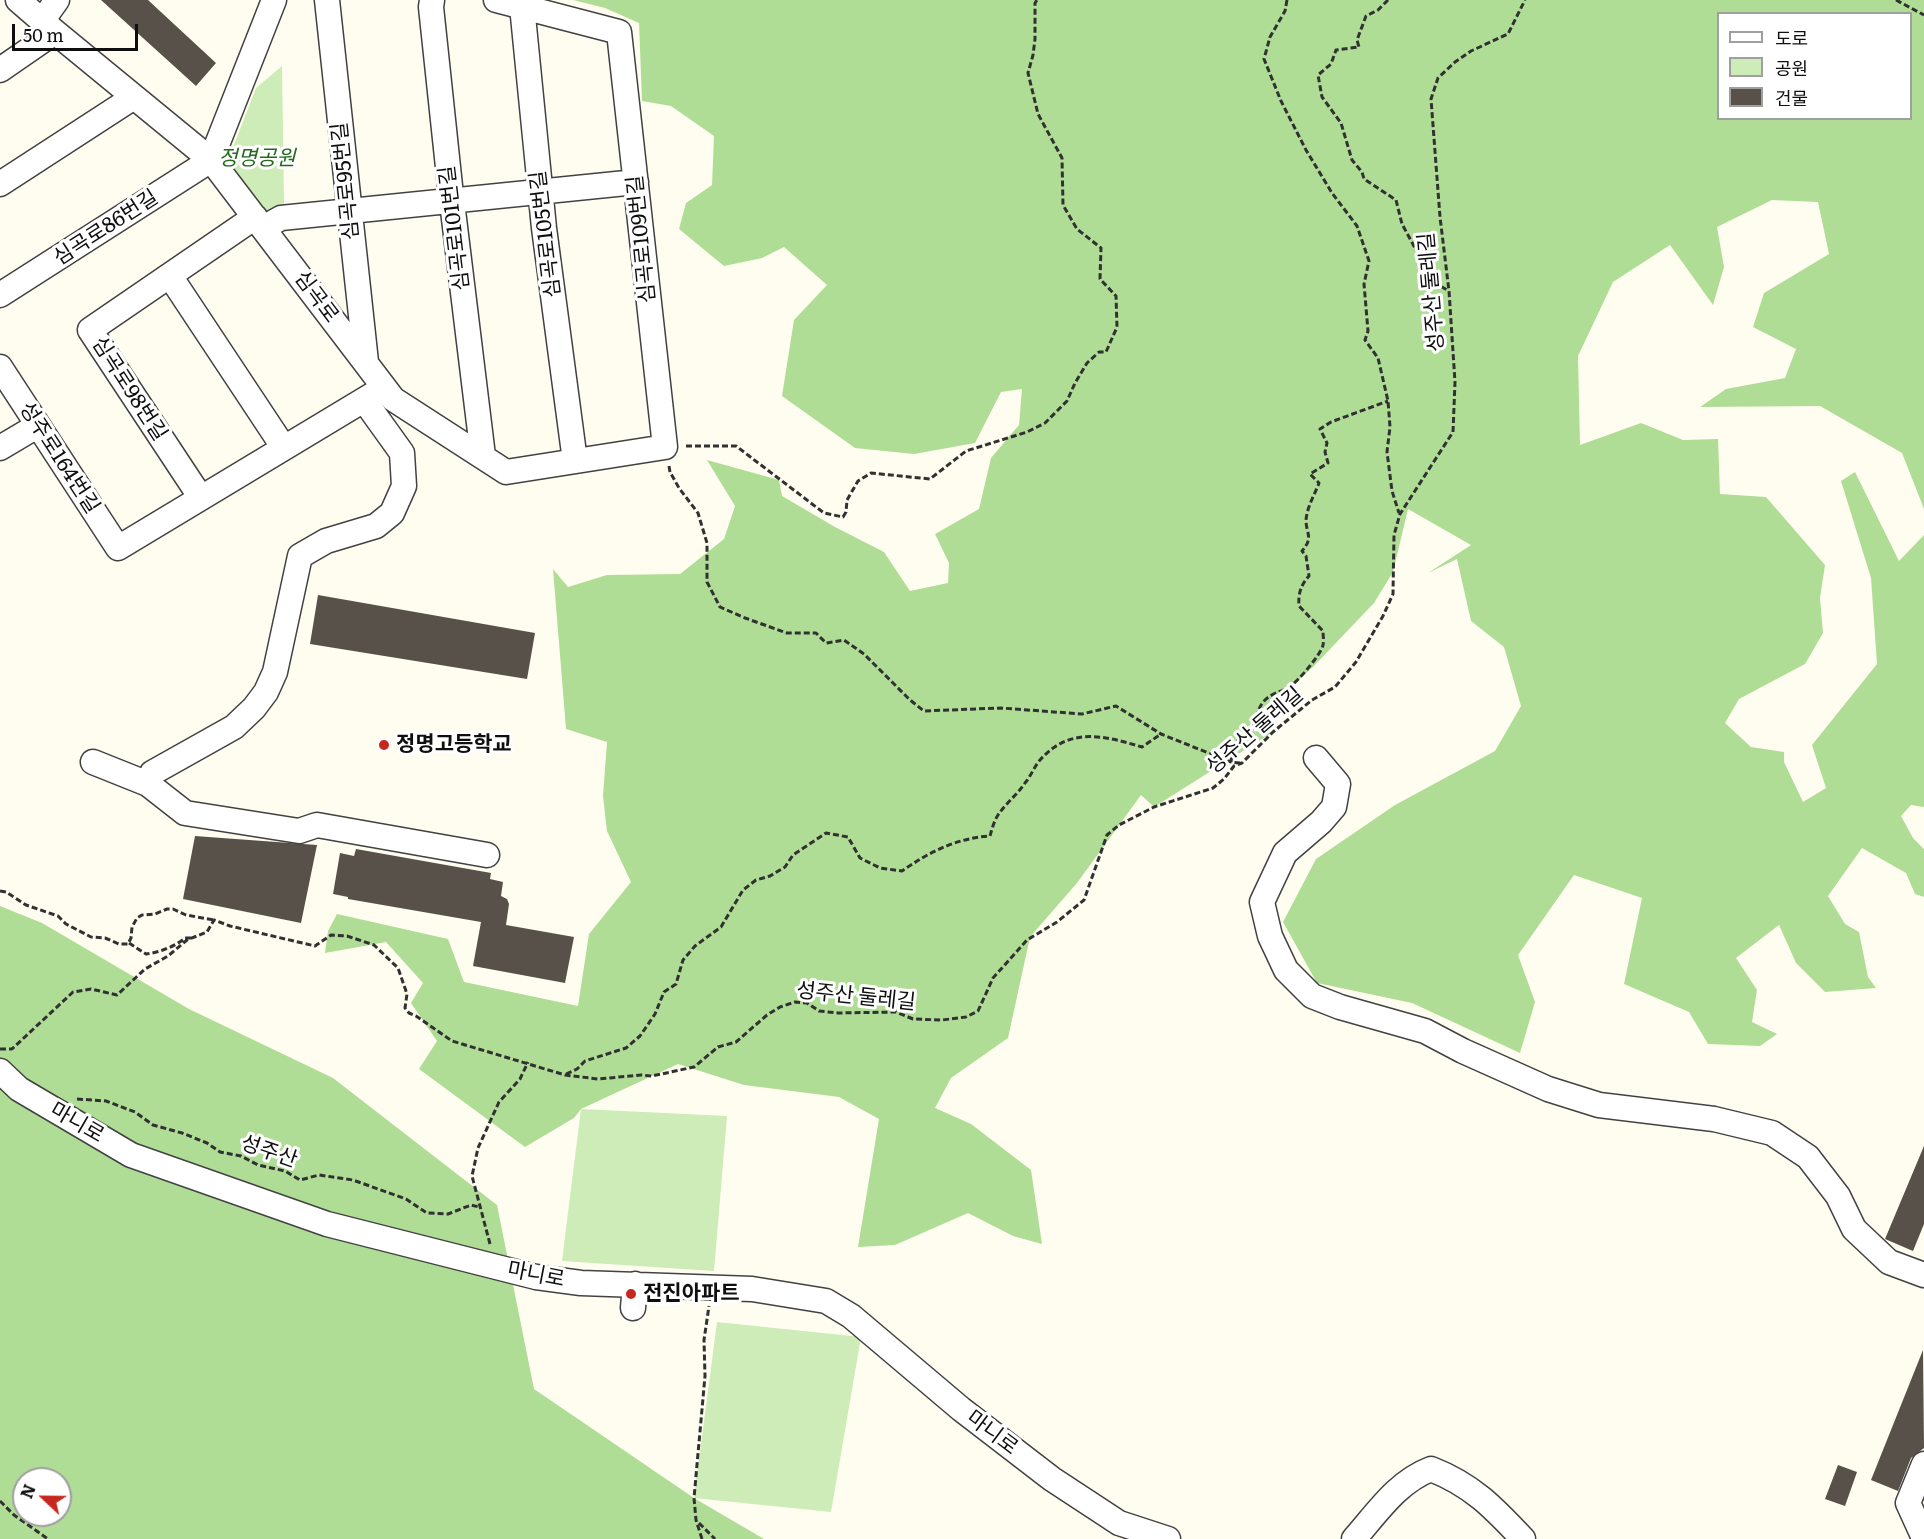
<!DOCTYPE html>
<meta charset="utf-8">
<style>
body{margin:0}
#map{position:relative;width:1924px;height:1539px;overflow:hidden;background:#fffdf0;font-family:Literata,"Noto Sans KR",serif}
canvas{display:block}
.legend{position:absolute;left:1717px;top:12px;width:195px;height:108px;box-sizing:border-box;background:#fff;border:2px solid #9f9f9f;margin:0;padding:8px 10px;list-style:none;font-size:18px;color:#0f0f0f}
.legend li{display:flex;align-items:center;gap:12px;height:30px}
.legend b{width:30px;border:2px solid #9f9f9f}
.north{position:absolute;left:12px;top:1467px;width:60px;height:60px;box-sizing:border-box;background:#fff;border:2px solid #9f9f9f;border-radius:50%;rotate:292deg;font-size:16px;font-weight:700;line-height:24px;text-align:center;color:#0f0f0f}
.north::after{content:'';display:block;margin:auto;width:21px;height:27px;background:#c6271f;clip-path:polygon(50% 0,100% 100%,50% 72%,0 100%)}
.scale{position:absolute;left:12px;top:24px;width:126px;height:27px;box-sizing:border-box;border:3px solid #0f0f0f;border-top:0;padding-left:8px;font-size:18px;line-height:21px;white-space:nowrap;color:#0f0f0f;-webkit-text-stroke:4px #fff;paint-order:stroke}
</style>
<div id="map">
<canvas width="1924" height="1539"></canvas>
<ul class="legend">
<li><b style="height:8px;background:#fff"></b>도로</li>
<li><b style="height:16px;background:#cdecb7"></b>공원</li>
<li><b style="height:16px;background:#58514a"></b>건물</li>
</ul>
<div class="north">N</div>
<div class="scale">50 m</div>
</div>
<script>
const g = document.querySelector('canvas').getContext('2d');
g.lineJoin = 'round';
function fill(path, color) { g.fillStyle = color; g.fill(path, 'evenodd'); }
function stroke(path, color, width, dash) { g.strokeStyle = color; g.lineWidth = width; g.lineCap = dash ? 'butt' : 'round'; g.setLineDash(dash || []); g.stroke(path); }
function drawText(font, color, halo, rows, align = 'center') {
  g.font = font + ' Literata,"Noto Sans KR",serif'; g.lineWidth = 6; g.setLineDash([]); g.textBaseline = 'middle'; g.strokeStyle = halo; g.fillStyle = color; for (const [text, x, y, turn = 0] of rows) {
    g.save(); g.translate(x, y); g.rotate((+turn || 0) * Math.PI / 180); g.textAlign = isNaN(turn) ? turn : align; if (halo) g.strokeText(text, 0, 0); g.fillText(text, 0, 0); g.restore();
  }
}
fill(new Path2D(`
 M282,66L284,204L266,214L227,163L256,88Z
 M581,1109L727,1116L714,1271L562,1261Z
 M717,1322L861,1337L831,1512L694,1498Z`), '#cdecb7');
fill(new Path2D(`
 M573,0H1924V509L1902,453L1820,406L1700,407L1726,389L1785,378L1796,349L1753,327L1764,293L1829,254L1818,202L1772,200L1717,227L1724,267L1713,305L1670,245L1613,282L1578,356L1580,445L1641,423L1683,440L1718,439L1720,494L1766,497L1825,565L1820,598L1823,633L1805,664L1739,699L1725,723L1751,747L1784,752V762L1803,802L1826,788L1812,745L1877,664L1871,578L1841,481L1855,472L1899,561L1924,535V807L1911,805L1901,816L1913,838L1924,849V897L1915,894L1906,873L1862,848L1828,896L1845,924L1859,932L1868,977L1876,988L1825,992L1796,963L1779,925L1736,958L1757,990L1752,1022L1777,1034L1760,1046L1708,1044L1689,1012L1624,984L1642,898L1574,875L1518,955L1535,1002L1520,1053L1412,1003L1317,983L1283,922L1316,859L1395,805L1495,751L1521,706L1504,647L1471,621L1457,559L1428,573L1471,545L1408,509L1393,572L1374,603L1313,667L1251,722L1248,731L1273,732L1154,807L1141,795L1077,883L1030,937L1008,1038L951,1078L935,1108L971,1124L1031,1170L1042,1244L1013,1236L968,1213L895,1245L858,1247L879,1119L839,1097L744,1085L678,1064L581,1109L574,1118L525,1147L419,1069L437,1041L411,1003L423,983L386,942L325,953L328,931L337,914L448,939L464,982L578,1006L589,934L631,882L607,831L603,796L607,742L566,729L553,569L568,587L607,575L680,574L724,539L735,506L707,460L779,480L782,496L835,527L884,552L910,591L948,583L949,563L935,534L979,509L991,458L1019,425L1022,389L1001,392L975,443L914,454L855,448L782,396L794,320L827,285L784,247L762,258L724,266L679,229L686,203L712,185L714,136L671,106L642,101L639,23L605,8ZM1718,14H1910V118H1718Z
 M0,906L42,923L189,1009L333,1078L497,1205L534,1389L694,1498L764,1539H0ZM24,1479H60V1515H24Z`), '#afdd96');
fill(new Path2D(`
 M101,0H148L216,63L196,86Z
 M318,595L535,633L527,679L310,644Z
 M195,836L317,845L301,923L183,899Z
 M356,849L491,873L490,879L503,882L501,896L507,899L509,904L506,925L574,937L565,983L473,966L481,922L348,899V897L333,894L340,853L354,856Z
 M1924,1146V1224L1913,1251L1885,1239Z
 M1923,1350L1924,1448L1911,1458L1898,1491L1871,1480Z
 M1838,1465L1857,1472L1845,1506L1825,1499Z`), '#58514a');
const minor = new Path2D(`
 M18,0L55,32L211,160L393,399L506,472L665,447L619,32L496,0
 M327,0L366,362
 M432,0L431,7L450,186L483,456
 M522,6L544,228L575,461
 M42,21L57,0
 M0,70L55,32
 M211,160L274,0
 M0,184L134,97
 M263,228L281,218L636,182
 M170,276L284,448
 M0,295L211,160
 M0,367L118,548L377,392
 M0,448L37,426
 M201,498L90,330L255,217
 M1316,758L1338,784L1334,807L1321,822L1285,853L1262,902L1270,936L1286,970L1312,996L1340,1007L1425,1031L1463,1051L1548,1089L1599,1105L1714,1119L1772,1133L1808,1157L1838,1196L1854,1229L1889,1262L1924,1275
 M93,762L148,784L152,773L234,727L254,708L266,692L275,672L300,556L326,541L376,526L392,513L404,486L402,453L364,400
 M148,784L185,813L299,831L317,825L487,855
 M0,1071L19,1089L131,1155L327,1224L536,1277L581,1283L752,1289L826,1301L851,1316L961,1409L1052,1479L1119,1523L1168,1539
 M633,1308L635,1284
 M1924,1464L1908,1503L1924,1538
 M1354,1539C1377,1513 1397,1482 1431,1469C1472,1485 1493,1507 1523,1539`);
stroke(minor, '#424242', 27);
stroke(new Path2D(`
 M1287,0L1285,11L1270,37L1264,59L1281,101L1306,150L1332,193L1357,226L1369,261L1364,284L1368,331L1365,340L1378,358L1388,401L1390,427L1387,452L1392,491L1399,513
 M1388,0L1378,10L1366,16L1357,40L1359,47L1336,50L1331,64L1318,75L1322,97L1341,123L1352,160L1362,172L1364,179L1396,200L1402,224L1422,261L1437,284L1449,291
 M1896,0L1924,15
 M686,446H736L824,513L843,517L846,512L847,500L858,481L871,473L930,479L966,451L1027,432L1045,423L1067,401L1075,383L1087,363L1099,352H1106L1117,327L1116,296L1100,279L1101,248L1077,229L1063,205L1062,158L1038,114L1028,73L1033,55L1035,39V3L1037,0
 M669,466L670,472L679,488L698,513L707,543V582L720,607L745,618L787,633H816L826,643L844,640L864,654L910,700L924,711L1001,708L1082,714L1116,706L1161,734L1231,762L1240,763
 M1231,762C1232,756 1233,745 1238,740C1242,735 1249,736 1252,730C1256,720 1257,708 1265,700C1272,693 1281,692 1289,687C1297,683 1322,653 1323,645C1324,641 1323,635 1323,631L1299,606C1298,593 1301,585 1309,576L1306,556L1302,551C1314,537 1306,534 1306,520C1307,507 1315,494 1319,483L1310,474L1328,463L1325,452L1327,443L1320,429L1331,422L1388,401
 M0,891L6,892L26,905L58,916L66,924L91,937L105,938L119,944H128L131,938L132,927L137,918L142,915L155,914L167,909H173L186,915L214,920
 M129,943L146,954C158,953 176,946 185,938H191
 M0,1049H12L73,992L91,989L117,995L145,969L168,956L187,940L207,932L214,920L230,926L315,946L331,935L347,936L374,945L398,968L407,994L405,1008L409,1013L416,1016L452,1041L565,1075L598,1079L641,1075L652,1076L694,1067L718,1047L736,1042L767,1015L780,1007L795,1002L807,1003L819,1011L838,1013L896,1012L913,1019L942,1020L966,1017L978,1011L993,978L1027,940L1057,922L1084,900L1107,835L1119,825L1154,807L1213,788L1224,779L1234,766L1242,763L1273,732L1312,700L1335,687L1356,662L1383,616L1393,594L1394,535L1400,514L1453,432L1455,382L1449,291L1440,217L1431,99L1438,78L1455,62L1471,51L1508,34L1525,0
 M566,1074L577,1069L585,1061L626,1048L640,1036L655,1014L664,992L676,984L683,960L695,946L721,927L743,890L756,880L770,876L785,867L793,855L826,833L848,837L860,858L880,868L902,871C929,852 957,838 990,836C992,829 994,821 998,815C1006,803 1017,795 1025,783C1031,776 1034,767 1040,760C1070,726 1105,736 1142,747L1161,734
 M77,1099L106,1101L135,1112L153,1125L182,1133L207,1143L220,1152L241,1156L258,1165L285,1171L300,1180L319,1175L353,1180L406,1199L427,1213L448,1214L471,1205L479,1207
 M490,1244L472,1176L478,1148L499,1102L520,1079L528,1062
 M0,1501L14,1515L48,1539
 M699,1523L715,1539
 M702,1539L696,1520L694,1498L705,1376L704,1340L709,1306`), '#313131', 3, [6, 3]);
stroke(minor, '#fff', 24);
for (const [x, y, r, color] of [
 [384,745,6,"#c6271f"],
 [631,1294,6,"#c6271f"]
]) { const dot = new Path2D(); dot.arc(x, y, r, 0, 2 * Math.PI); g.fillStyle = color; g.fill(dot); stroke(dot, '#fff', 2); }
drawText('italic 21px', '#246a1b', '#fff', [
 ["정명공원",257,159]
]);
drawText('21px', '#0f0f0f', '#fff', [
 ["심곡로95번길",346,181,-96],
 ["심곡로86번길",106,228,-33],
 ["심곡로101번길",455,228,-97],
 ["심곡로105번길",546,234,-97],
 ["심곡로109번길",642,239,-96],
 ["성주산 둘레길",1432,292,-95],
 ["심곡로",316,297,53],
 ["심곡로98번길",129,389,57],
 ["성주로164번길",59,458,57],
 ["성주산 둘레길",1255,731,-41],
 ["성주산 둘레길",856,997,6],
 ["마니로",77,1123,30],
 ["성주산",269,1152,19],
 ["마니로",536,1275,11],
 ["마니로",992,1433,37]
]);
drawText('bold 21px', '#0f0f0f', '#fff', [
 ["정명고등학교",396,745],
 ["전진아파트",643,1294]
], 'left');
</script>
